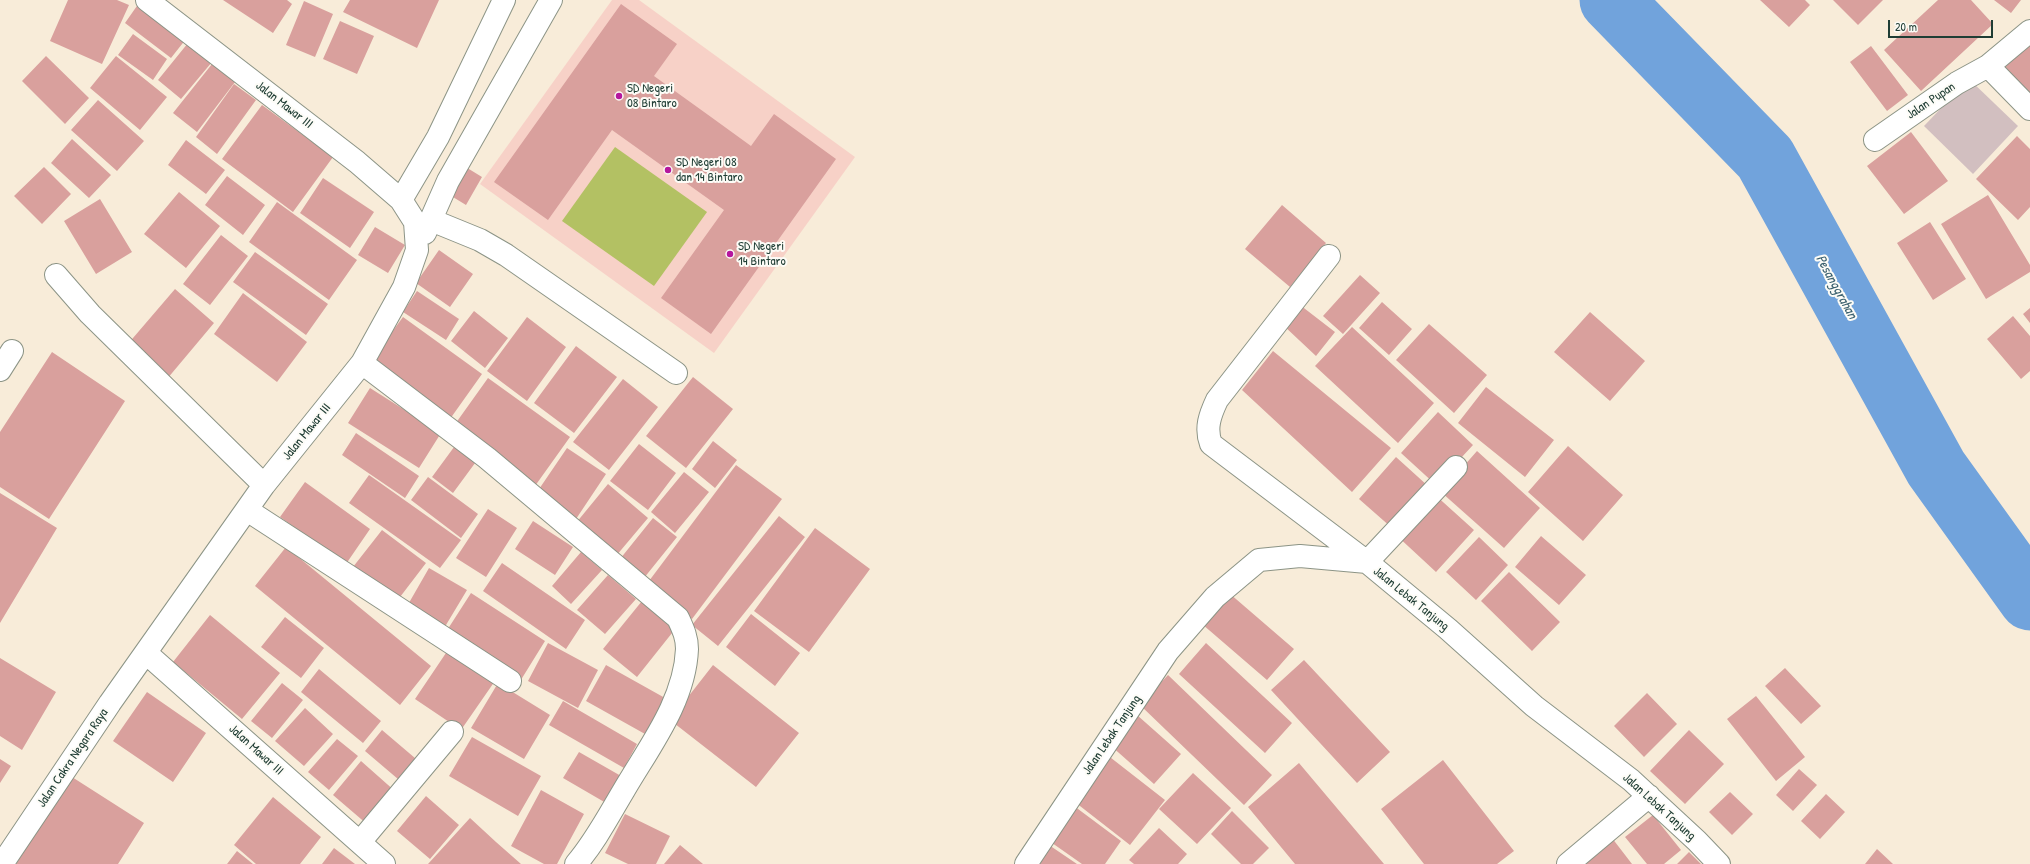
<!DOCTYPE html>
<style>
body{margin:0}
#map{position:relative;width:2030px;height:864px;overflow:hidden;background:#f8ecd9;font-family:"Patrick Hand",sans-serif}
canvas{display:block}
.scale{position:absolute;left:1888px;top:20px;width:105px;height:18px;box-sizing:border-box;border:2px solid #1f3d34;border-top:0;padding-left:5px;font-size:12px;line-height:14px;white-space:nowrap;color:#1f3d34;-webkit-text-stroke:3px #fdfcf7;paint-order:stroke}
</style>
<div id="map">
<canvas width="2030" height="864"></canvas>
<div class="scale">20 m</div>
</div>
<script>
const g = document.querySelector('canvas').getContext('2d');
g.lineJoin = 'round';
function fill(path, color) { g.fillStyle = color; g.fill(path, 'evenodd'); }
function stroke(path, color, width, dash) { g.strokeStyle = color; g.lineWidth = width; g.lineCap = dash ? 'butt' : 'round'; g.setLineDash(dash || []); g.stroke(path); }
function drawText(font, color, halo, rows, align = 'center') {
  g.font = font + ' "Patrick Hand",sans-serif'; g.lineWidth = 4; g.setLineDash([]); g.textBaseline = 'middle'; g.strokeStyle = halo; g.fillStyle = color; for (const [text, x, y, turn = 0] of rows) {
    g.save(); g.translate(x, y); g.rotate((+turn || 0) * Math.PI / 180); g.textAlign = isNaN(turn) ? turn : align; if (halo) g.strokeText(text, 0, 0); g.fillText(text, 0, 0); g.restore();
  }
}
fill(new Path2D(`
 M612,0H639L855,157L714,353L480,184Z`), '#f7d1c7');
fill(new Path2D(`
 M1969,79L2018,126L1973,174L1924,126Z`), '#d2bfc0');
fill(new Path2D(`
 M615,147L707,212L654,286L562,221Z`), '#b3c163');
stroke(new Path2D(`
 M1611,0L1765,158L1936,468L2030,599`), '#71a3dc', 63);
fill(new Path2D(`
 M68,0H117L129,5L102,64L50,41Z
 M223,0H287L292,4L273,33Z
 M350,0H439L417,48L343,12Z
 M1760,0H1805L1810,5L1789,27Z
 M1833,0H1883L1858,25Z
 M1938,0H1971L1993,24L1921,91L1884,50Z
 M1994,0H2021L2011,13Z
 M304,1L333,14L315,57L286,45Z
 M139,3L186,39L171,58L125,23Z
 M621,4L677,44L654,76L711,117L751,146L774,114L836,159L711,334L661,298L724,210L612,130L548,220L494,182Z
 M340,21L374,36L357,74L323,59Z
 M133,34L167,59L153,80L118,55Z
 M2030,35V96L2000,65Z
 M188,43L212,62L181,99L158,80Z
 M1871,46L1908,95L1887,111L1850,62Z
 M46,56L89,98L65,124L22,81Z
 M116,56L167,97L140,130L90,88Z
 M212,64L235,82L197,132L173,113Z
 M234,84L256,100L217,154L196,137Z
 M98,100L144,141L117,171L71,130Z
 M262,105L333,157L293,212L222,159Z
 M1911,132L1948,181L1904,214L1867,166Z
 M2017,136L2030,149V207L2018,220L1976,179Z
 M72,139L111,175L89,198L51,163Z
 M186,140L225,170L206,194L168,165Z
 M464,166L482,177L466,205L448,194Z
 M44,167L71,194L42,224L14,196Z
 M227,176L265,205L243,235L205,205Z
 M323,178L374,212L350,248L300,213Z
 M179,192L220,226L186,268L144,234Z
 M1988,195L2030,265V272L1986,299L1941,224Z
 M100,199L132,252L96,274L64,221Z
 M277,202L357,260L329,300L249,242Z
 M1282,205L1326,243L1290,287L1245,249Z
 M1930,222L1966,279L1933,300L1897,243Z
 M375,227L405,245L388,273L358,255Z
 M221,235L248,256L210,305L183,284Z
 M439,250L473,274L450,307L416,283Z
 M255,252L328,304L306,335L233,282Z
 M1360,275L1380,293L1343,334L1323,316Z
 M175,289L214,323L167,379L127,345Z
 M417,291L459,319L446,340L403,312Z
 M243,293L307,342L277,382L214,334Z
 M1382,302L1412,329L1389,355L1359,328Z
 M1300,305L1335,332L1316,356L1283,325Z
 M2030,308V323L2023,314Z
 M474,311L508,338L485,368L451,341Z
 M1590,312L1645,361L1610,401L1554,352Z
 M2013,316L2030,336V371L2021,379L1987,339Z
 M403,317L482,374L450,419L370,362Z
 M527,317L566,347L527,401L487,371Z
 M1429,324L1487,375L1454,413L1396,360Z
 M1352,327L1434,403L1398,443L1315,366Z
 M576,346L617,377L574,433L534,403Z
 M1273,351L1391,448L1352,492L1242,390Z
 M52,352L125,401L49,519L0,487V432Z
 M693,377L733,409L686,468L646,436Z
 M488,378L570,437L535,486L453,427Z
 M623,379L658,407L609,470L573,442Z
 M1486,387L1554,440L1525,477L1458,423Z
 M370,388L441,433L419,468L348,423Z
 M1438,412L1473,445L1436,485L1401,453Z
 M356,433L419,476L405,498L342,455Z
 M713,441L737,460L715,488L692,469Z
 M457,443L478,459L453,493L432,477Z
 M639,444L676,473L648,510L610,481Z
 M1568,446L1623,495L1583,541L1528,492Z
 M567,448L606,474L574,522L535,495Z
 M1477,451L1540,508L1504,548L1441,492Z
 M1396,457L1428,486L1392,528L1359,499Z
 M736,465L782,499L692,619L646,585Z
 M684,472L709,492L675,533L651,512Z
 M369,475L461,540L440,568L349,503Z
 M428,477L478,514L461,538L411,500Z
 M305,482L370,529L346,564L280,517Z
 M608,484L648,518L616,556L576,523Z
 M0,493L57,528L0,623Z
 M1433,493L1474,530L1436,572L1395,534Z
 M488,509L517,528L486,577L456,558Z
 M779,516L805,537L718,646L692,625Z
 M653,518L677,537L644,578L620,559Z
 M533,521L573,547L555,575L515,549Z
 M815,528L870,569L809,652L754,611Z
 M382,530L426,563L397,601L353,567Z
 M1541,536L1586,575L1559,605L1515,567Z
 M1479,537L1508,565L1476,600L1446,572Z
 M286,547L431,666L400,705L255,586Z
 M581,552L602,570L571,604L552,586Z
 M502,563L585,620L566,649L483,591Z
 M429,568L467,590L443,630L406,608Z
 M1509,572L1560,622L1532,651L1481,601Z
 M608,575L636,599L605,634L577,610Z
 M471,593L545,641L519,683L444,635Z
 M1229,593L1294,649L1267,680L1202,624Z
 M642,601L676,628L637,677L603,649Z
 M751,614L800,653L775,686L726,647Z
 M210,615L280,673L242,719L173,662Z
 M285,617L324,648L301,678L261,647Z
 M548,643L598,670L578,708L528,681Z
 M1206,643L1292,723L1265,753L1179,674Z
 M450,647L497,678L461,730L415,699Z
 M0,658L56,692L22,750L0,736Z
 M1304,660L1390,752L1357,783L1271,690Z
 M606,665L665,698L645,734L586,701Z
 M713,665L799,733L756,787L670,720Z
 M1785,668L1821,706L1801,724L1765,686Z
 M319,669L381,721L363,743L301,692Z
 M1168,675L1272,775L1244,805L1140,705Z
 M282,683L303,700L272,738L251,721Z
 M498,683L550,715L524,759L471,728Z
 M147,692L206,733L173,782L113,741Z
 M1647,693L1677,724L1644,757L1614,726Z
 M1756,696L1805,757L1776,781L1727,719Z
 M563,701L637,744L624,768L549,725Z
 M305,708L333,734L304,766L275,741Z
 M1137,715L1181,754L1154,784L1110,745Z
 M382,730L422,764L405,785L365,751Z
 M1689,730L1724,764L1685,804L1650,771Z
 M472,737L541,776L518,816L449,776Z
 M337,739L358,756L329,790L308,772Z
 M579,752L621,776L606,803L563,778Z
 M1106,754L1165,800L1130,845L1071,799Z
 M0,759L11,766L0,783Z
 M1443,760L1514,851L1497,864H1424L1381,809Z
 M361,761L396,792L368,825L333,795Z
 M1299,763L1384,864H1295L1248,807Z
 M1799,769L1817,785L1793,811L1776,795Z
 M1193,773L1231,808L1197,844L1159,809Z
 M72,777L144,823L118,864H16Z
 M541,790L584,814L557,864H544L511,846Z
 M1730,792L1753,814L1732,835L1709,812Z
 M1826,794L1845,812L1820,839L1801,821Z
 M426,796L459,825L430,859L397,831Z
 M273,797L321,837L300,864H256L234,845Z
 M1070,803L1121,841L1105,864H1082L1045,838Z
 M1232,811L1269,848L1253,864H1241L1211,834Z
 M625,814L670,836L656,864H628L605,853Z
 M1653,815L1681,850L1664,864H1647L1625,837Z
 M470,818L496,842L521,864H428Z
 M1159,828L1187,854L1178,864H1134L1129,860Z
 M1612,838L1632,864H1579Z
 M1046,843L1077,864H1032Z
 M680,845L703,864H664Z
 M334,848L355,864H322Z
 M1877,849L1893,864H1865Z
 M237,851L253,864H227Z
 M1689,852L1701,864H1677Z`), '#d9a09d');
const minor = new Path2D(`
 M1988,66L2030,109
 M1875,140L1957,83L1988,66L2030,31
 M401,200L438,137L504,0
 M431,220L480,240L506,255L676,373
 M425,233L448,181L551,0
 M1329,256L1217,400C1210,415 1205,428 1211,444L1367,562L1448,629L1534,706L1631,780L1697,841L1719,864
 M56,275L90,314L264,485
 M362,363L487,458L678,618C683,629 687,637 687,649C685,701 649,747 624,790C609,815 595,842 576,864
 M0,370L12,351
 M247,510L510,681
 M1367,562L1456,467
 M146,653L384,864
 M360,842L452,732
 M2,864L110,703L264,485L362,363L404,287L417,250L415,222L401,200L357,162L147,0
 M1026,864L1168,651L1215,597L1259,560L1300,556L1367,562
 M1568,864L1649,796`);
stroke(minor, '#8c9486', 24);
stroke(minor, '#fff', 22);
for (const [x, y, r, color] of [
 [619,96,4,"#b5179e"],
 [668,170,4,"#b5179e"],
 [730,254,4,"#b5179e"]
]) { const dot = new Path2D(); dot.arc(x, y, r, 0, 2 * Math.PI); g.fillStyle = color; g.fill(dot); stroke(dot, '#fdfcf7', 1.5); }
drawText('13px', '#1f3d34', '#fdfcf7', [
 ["SD Negeri",627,89],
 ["08 Bintaro",627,104],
 ["SD Negeri 08",676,163],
 ["dan 14 Bintaro",676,178],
 ["SD Negeri",738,247],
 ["14 Bintaro",738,262]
], 'left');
drawText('13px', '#1f3d34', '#fdfcf7', [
 ["Jalan Pupan",1931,101,-34],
 ["Jalan Mawar III",284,105,38],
 ["Jalan Mawar III",307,432,-51],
 ["Jalan Lebak Tanjung",1411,599,39],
 ["Jalan Lebak Tanjung",1112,735,-56],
 ["Jalan Mawar III",256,750,42],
 ["Jalan Cakra Negara Raya",73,758,-56],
 ["Jalan Lebak Tanjung",1659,807,42]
]);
drawText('italic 14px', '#3c616f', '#fdfcf7', [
 ["Pesanggrahan",1836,287,61]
]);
</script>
